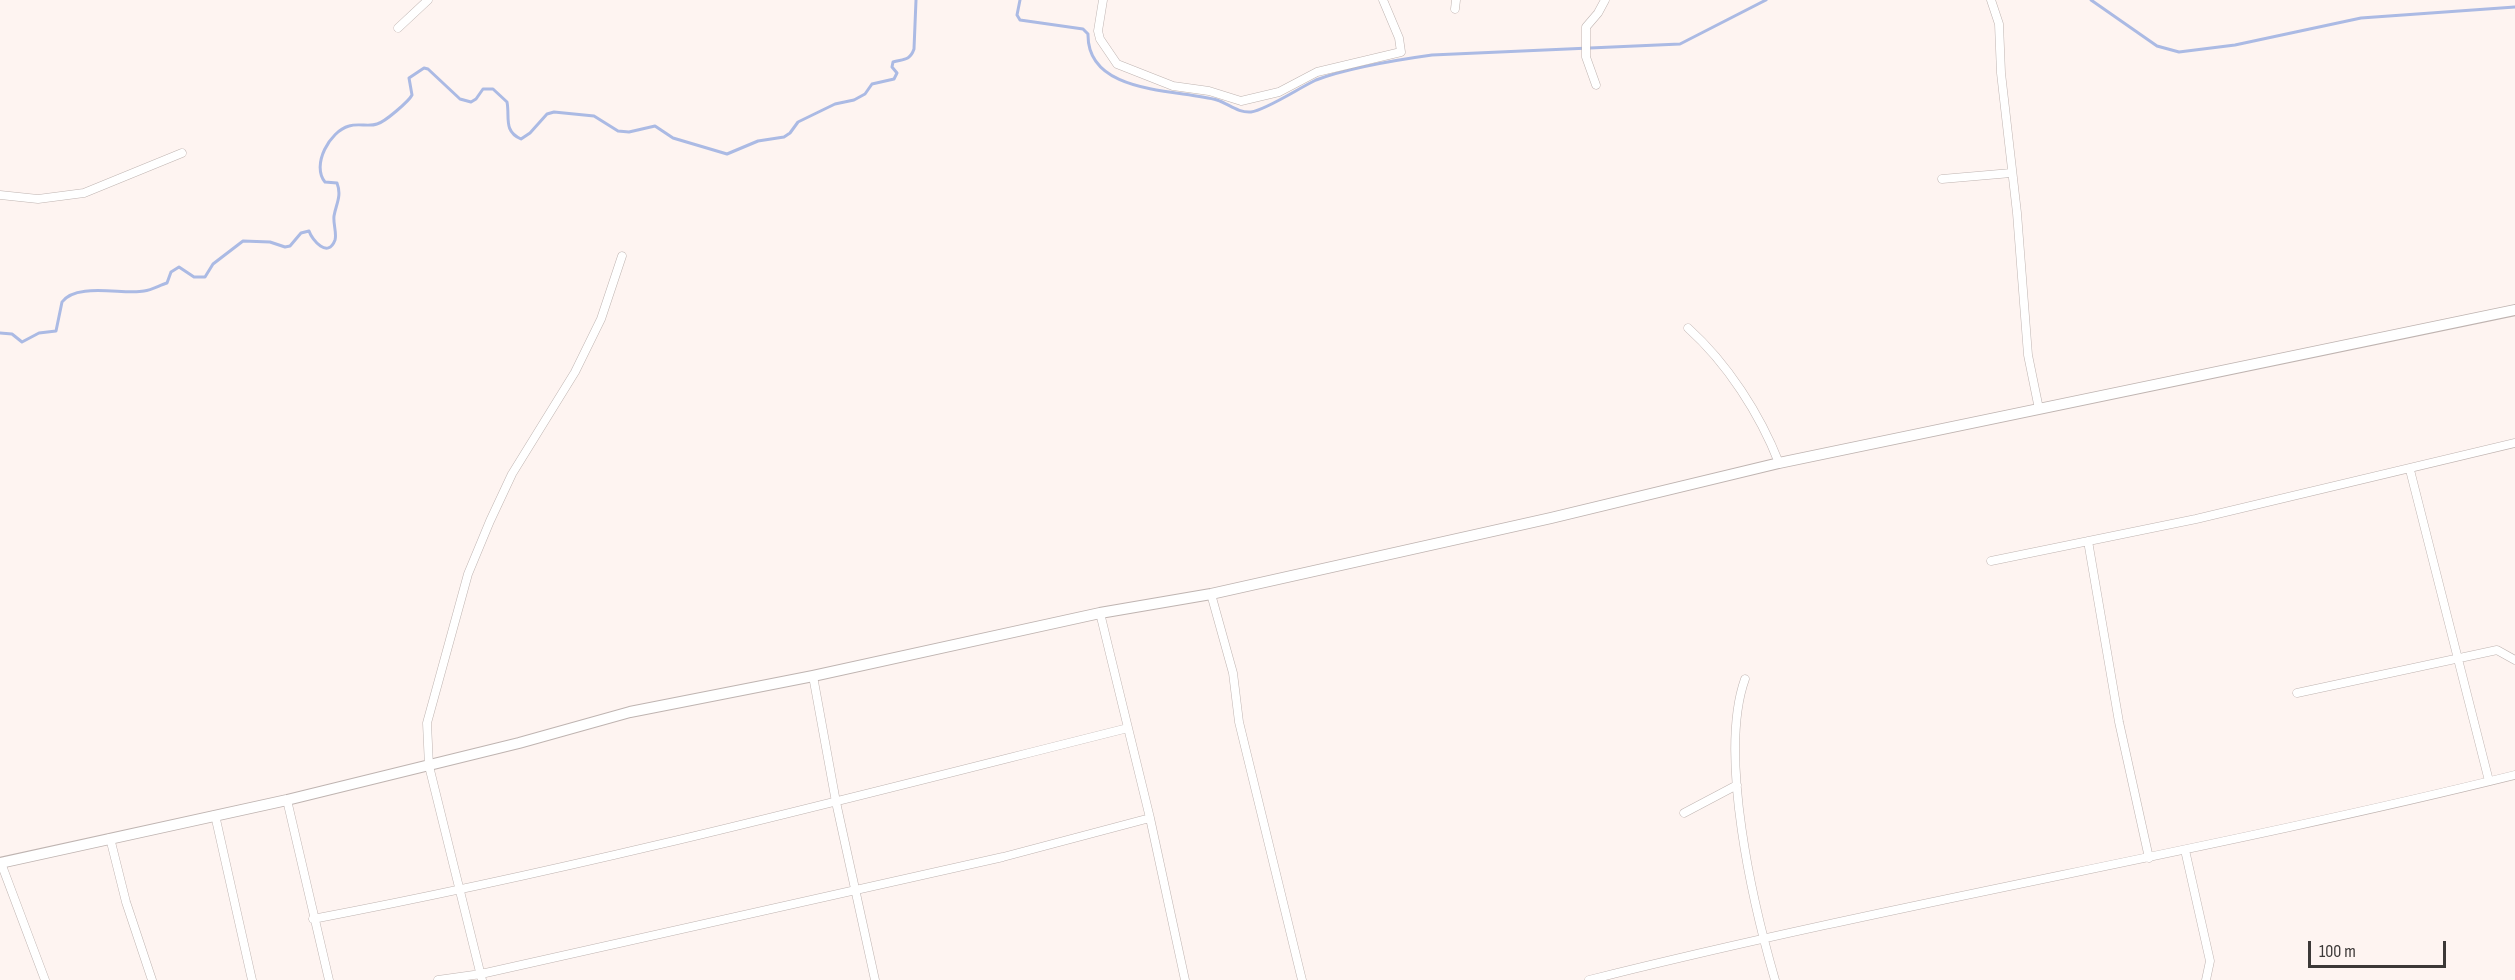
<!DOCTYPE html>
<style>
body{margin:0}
#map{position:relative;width:2515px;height:980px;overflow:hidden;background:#fef4f1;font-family:"Sofia Sans Condensed",sans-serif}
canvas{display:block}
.scale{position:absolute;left:2308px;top:941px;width:138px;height:27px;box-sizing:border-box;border:3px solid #3c3837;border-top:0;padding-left:8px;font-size:18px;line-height:21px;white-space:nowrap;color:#3c3837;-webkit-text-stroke:4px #fef4f1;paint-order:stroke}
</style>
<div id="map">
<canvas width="2515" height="980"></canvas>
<div class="scale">100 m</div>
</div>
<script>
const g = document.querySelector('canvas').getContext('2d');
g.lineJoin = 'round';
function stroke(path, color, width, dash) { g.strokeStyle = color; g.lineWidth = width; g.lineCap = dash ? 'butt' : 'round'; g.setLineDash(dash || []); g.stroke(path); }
stroke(new Path2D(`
 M1020,0L1017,15L1020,20L1083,29L1088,34C1087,95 1177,89 1217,100C1229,104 1238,113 1251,112C1266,110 1299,88 1316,80C1350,67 1396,60 1432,55L1680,44L1766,0
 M2091,0L2157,46L2179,52L2235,45L2361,18L2515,7
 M0,333L12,334L22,342L39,333L56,331L62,302C76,282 124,295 144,291C152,290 160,285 167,283L171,272L179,267L194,277H205L213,264L243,241L270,242L285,247L290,246L301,233L309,231C312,240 328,259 335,240C337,233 333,224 334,216C336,204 342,196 337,183L325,182C311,165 330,131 349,126C358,123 369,127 377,124C385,122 409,101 412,95L409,78L424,68L428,69L460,99L471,102L476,99L483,89H493L507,102C510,117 503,131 521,139L530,133L547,114L554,112L594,116L618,131L629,132L655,126L673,138L727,154L758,141L784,137L790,133L798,122L835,104L854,100L865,94L872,84L894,79L897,73L892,67L893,62C903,59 910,61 914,49L916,0`), '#abbae4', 3);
const minor = new Path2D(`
 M1103,0L1098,31L1100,39L1117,64L1173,86L1209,91L1241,101L1279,92L1317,72L1401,52L1399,38L1383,0
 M1991,0L1999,24L2001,73L2017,213L2028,355L2039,409
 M1455,9L1456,0
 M398,28L428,0
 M1596,85L1586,57V27L1598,13L1605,0
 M1942,179L2011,173
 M0,195L38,199L84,193L182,153
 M1688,328C1727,363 1760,414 1779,463
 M2410,470L2489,781
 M2088,541L2119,722L2149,858
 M1991,561L2196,519L2515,443
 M1211,594L1233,673L1239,722L1302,980
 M1100,613L1150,818L1185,980
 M813,676L836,802L875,980
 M1745,679C1718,754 1753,904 1775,980
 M2297,693L2497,650L2515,660
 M287,800L329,980
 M1684,813L1737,785
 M215,815L252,980
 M110,838L126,902L152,980
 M2185,850L2210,961L2206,980
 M1,863L45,980
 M313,919C588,867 857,796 1128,728
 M438,980L481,974L1003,857L1150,818
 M482,980L429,766L427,723L468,574L490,521L512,474L575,372L601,319L622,256
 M1589,980C1896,903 2208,851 2515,775`);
const tertiary = new Path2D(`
 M0,863L287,800L519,743L630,712L813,676L1100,613L1211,594L1551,518L1779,463L2515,310`);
stroke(minor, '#bfb4b1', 9);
stroke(tertiary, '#bfb4b1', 12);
stroke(minor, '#fff', 8);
stroke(tertiary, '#fff', 10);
</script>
